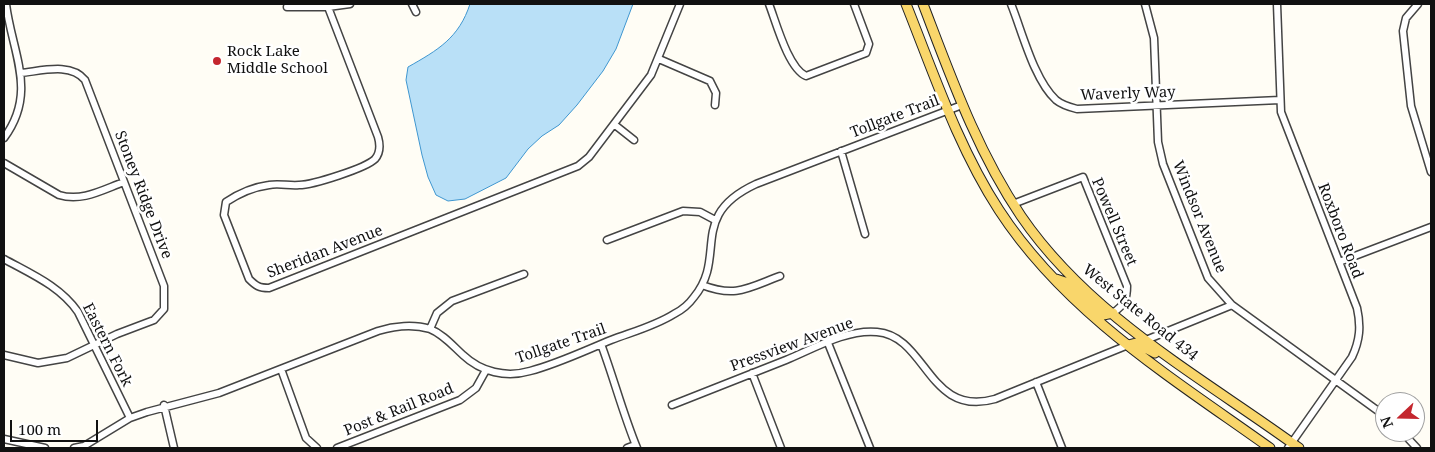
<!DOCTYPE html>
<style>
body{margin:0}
#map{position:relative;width:1435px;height:452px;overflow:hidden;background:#fffdf5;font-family:"Noto Serif",serif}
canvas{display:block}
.frame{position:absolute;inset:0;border:5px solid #111;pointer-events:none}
.north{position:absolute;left:1375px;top:392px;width:50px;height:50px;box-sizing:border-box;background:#fff;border:1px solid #a0a0a0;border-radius:50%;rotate:249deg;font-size:14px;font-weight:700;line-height:20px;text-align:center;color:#111}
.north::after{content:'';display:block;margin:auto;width:18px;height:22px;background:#c4262e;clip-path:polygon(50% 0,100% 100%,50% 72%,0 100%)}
.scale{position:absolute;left:10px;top:420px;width:88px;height:22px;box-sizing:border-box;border:2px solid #111;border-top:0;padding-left:6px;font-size:15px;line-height:18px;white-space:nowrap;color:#111;-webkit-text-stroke:4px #fff;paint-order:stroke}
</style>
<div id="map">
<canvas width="1435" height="452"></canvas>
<div class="frame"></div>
<div class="north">N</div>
<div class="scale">100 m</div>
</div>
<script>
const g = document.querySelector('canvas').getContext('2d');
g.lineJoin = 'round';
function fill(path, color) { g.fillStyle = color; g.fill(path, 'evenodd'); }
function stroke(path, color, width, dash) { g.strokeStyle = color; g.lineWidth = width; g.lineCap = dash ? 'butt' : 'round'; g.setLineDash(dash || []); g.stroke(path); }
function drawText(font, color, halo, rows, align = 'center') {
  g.font = font + ' "Noto Serif",serif'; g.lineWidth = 5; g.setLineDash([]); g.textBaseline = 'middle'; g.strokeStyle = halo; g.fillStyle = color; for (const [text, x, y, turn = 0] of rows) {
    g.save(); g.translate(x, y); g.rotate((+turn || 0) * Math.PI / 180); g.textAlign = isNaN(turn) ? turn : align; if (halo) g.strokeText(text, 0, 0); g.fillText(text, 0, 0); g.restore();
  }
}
const water = new Path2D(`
 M470,4H633L616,49L603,71L577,105L559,125L542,136L528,149L506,178L465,199L448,201L436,195L428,177L422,155L406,80L408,67C438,50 459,38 470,4Z`);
fill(water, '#b9e0f7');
stroke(water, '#3f96cf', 1);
const minor = new Path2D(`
 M412,4L416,12
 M769,4C776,22 788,68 806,76L866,53L869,44L854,4
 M1011,4C1022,31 1034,80 1056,100C1062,105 1069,107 1077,109L1280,100
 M1145,4L1154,38L1158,142L1163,164L1208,278L1232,305L1385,416
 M1277,4L1281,112L1357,308C1361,326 1360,340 1352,357L1288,448
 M1418,4L1406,18L1403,31L1411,106L1431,172
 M287,7H328L350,4
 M328,7L378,137C380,144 381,152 375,159C366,168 313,185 299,185C289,186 279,183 269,185C254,187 238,194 226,202L224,215L249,279C256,286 259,288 269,288L578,166L589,157L651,75L680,4
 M659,59L710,81L716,93L715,105
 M615,125L634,140
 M4,138C38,92 12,53 6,4
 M841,151L865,234
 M4,163L59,195C82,202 102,190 124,182
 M1013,204L1083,177L1127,286C1127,300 1124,305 1113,313
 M607,240L683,211L700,212L715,220
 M4,259C31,274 60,286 78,312L130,418
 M1339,262L1431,227
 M702,285C736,298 748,288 780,276
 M430,329L437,313L452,301L524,274
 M1146,340L1232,305
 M828,343L870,448
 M601,344C614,379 623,414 637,448
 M4,355L38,363L67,358L117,334L154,320L164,309V286L85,80C71,62 41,71 21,73
 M281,369L306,438L317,448
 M752,373L781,448
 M1036,382L1062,448
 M164,405L174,448
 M672,405C710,390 748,375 786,360C813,349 846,329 877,332C927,336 928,418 995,399L1128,345
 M1402,432L1417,448
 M4,439L45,448
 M74,448L84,446L130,418L147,412L219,393L378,331C394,326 414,324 430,329C443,334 453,346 463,355C481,372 506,378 530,371C557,364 584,351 611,340C632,332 655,326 674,314C682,310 689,304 694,297C728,256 687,216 756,184L962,105
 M337,448L460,400L476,388L486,370
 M627,448L635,445`);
const major = new Path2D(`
 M906,4C934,74 958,147 999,210C1066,313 1172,378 1270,448
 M923,4C951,77 977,151 1021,216C1090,317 1203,378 1299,448
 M1056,279L1065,282L1098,312L1103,315L1113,313
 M1128,345L1136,343L1155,353`);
stroke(minor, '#444', 9);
stroke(major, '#222', 11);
stroke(minor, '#fff', 6);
stroke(major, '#f9d66b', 9);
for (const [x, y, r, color] of [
 [217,61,5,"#c4262e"]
]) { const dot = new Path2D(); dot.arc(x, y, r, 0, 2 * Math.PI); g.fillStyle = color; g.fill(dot); stroke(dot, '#fff', 2); }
drawText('15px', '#111', '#fff', [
 ["Rock Lake",227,52],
 ["Middle School",227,69]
], 'left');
drawText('15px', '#111', '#fff', [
 ["Waverly Way",1128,94,-2],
 ["Tollgate Trail",895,117,-21],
 ["Stoney Ridge Drive",143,195,69],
 ["Windsor Avenue",1199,217,68],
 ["Powell Street",1114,222,67],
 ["Roxboro Road",1340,231,69],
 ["Sheridan Avenue",325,252,-21],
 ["West State Road 434",1140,313,39],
 ["Tollgate Trail",561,344,-19],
 ["Eastern Fork",107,345,63],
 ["Pressview Avenue",792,345,-20],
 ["Post & Rail Road",399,410,-22]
]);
</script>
